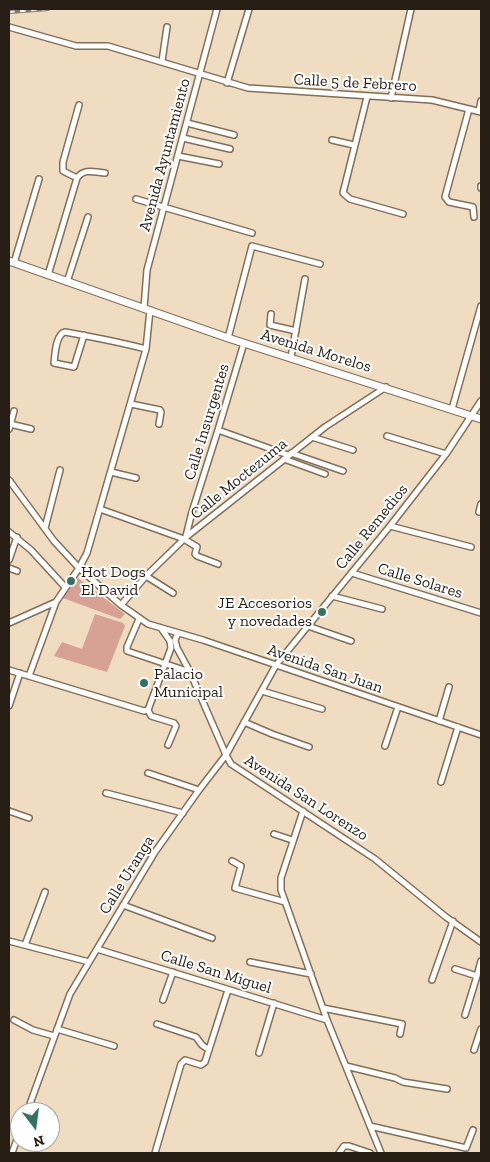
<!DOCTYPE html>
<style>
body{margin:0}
#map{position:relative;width:490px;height:1162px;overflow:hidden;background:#f0dcc1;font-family:"Zilla Slab",serif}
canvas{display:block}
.frame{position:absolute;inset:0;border:10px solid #271f15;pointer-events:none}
.north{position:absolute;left:10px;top:1102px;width:50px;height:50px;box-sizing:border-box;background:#fff;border:1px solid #a9a5a1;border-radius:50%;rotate:165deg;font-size:14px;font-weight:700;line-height:20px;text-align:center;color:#271f15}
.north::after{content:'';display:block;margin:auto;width:18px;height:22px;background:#337260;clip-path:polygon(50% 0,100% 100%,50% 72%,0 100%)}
</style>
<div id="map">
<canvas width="490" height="1162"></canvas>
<div class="frame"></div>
<div class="north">N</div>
</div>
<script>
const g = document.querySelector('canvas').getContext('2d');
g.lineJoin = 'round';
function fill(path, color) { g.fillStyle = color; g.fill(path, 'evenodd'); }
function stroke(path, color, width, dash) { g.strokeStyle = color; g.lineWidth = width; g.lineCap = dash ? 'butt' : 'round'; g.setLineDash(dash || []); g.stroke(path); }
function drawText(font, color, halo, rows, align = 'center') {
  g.font = font + ' "Zilla Slab",serif'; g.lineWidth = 4; g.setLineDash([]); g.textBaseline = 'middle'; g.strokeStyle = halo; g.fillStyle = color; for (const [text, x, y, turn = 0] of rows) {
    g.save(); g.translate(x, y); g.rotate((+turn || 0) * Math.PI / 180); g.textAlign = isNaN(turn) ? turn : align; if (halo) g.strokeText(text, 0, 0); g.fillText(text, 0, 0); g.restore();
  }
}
fill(new Path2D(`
 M78,578L125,614L120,619L63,598Z
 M95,614L123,623L125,626L107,672L54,656L62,642L82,649Z`), '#d7a193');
const street = new Path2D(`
 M9,27L76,46H108L248,88L432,100L481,112
 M162,61L167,27
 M227,83L249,9
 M367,97L343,193L350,199L403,214
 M391,98L411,9
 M469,109L445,197L449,202L473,207L474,217
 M479,111L481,101
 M187,123L234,135
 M183,138L230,149
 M332,140L354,145
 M178,156L219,164
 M77,178L63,171V162L79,105
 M481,188V186
 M136,199L252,233
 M14,263L39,179
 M48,275L77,178C84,168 94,172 105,173
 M67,282L88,217
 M144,308L147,270L217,9
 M271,314L270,325L296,331
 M84,335L74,367L54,363C55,353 56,334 65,332C93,337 119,342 146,349
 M228,338L252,246L320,264
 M291,357L305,279
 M131,404L160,410L161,412L159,424
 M452,409L481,306
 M10,424L31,429
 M9,429L14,411
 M218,430L288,455
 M387,436L446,454
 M312,437L353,450
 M291,453L343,471
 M284,459L325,474
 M111,472L136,478
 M9,480L54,541L79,568L121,605L148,624L203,640L481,735
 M100,509L184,539L197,547L195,554L197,556L218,564
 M479,512L481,504
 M390,526L471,547
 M45,528L60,470
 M9,532L31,550L65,587
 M186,536L192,512L218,430L244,343
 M9,560L17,537
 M9,568L17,571
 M352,573L481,613
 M146,576L173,593
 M332,596L382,609
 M121,605L146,576L186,537L325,427L386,387
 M139,619L127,647V651L190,672
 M9,623L56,602
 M308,626L351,641
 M178,633L175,640L177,648L190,672L226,755L231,764L375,859L446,917L481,942
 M9,670L144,711L148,710
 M29,676L56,602L79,568L87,553L146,349L150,310
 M262,691L322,709
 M9,706L20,673
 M148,710L171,648L170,641L161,628
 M148,710L151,716L174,723L176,726L168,745
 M439,721L449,687
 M244,722L272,734L309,747
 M385,746L398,707
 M148,773L199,790
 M441,782L458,727
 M106,793L183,813
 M9,811L29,818
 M303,811L281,878V890L327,1020L381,1153
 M274,834L292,840
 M232,861L241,866L235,888L285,902
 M123,905L212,938
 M9,941L89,962
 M25,945L45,892
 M97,949L327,1020
 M250,962L311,974
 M455,969L477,976L481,961
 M432,980L453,921
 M163,1000L173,972
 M323,1008L402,1024L400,1034
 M465,1015L477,976
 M14,1020L33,1030L54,1036
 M157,1024L196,1037L202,1045L209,1050
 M57,1029L114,1046
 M474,1050L481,1029
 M259,1053L274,1003
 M346,1066L395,1078L403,1082L447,1089
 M27,1112L70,994L155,852L199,790L226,755L276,665L390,526L446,454L481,401
 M370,1126L466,1148L473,1130
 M12,1153L20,1131
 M155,1153L181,1064L185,1060L201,1065L205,1062L228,990
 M339,1153L344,1146H349L370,1153`);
const secondary = new Path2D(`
 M9,261L228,338L481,419`);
stroke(street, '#816f57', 8);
stroke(secondary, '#816f57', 9);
stroke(street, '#fff', 5);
stroke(secondary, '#fff', 7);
const rail = new Path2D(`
 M9,12L48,9`);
stroke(rail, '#857866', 4);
stroke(rail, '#fff', 2, [5.5]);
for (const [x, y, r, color] of [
 [71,581,5,"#337260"],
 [322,612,5,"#337260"],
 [144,683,5,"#337260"]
]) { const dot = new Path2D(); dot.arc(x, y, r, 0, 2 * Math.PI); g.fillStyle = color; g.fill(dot); stroke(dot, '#fff', 2); }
drawText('16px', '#271f15', '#fff', [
 ["Calle 5 de Febrero",355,83,3],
 ["Avenida Ayuntamiento",165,155,-75],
 ["Avenida Morelos",316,351,17],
 ["Calle Insurgentes",207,422,-73],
 ["Calle Moctezuma",239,479,-39],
 ["Calle Remedios",372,527,-51],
 ["Calle Solares",420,581,17],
 ["Avenida San Juan",325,669,19],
 ["Avenida San Lorenzo",306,798,33],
 ["Calle Uranga",127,875,-58],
 ["Calle San Miguel",216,972,17]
]);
drawText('16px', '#271f15', '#fff', [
 ["Hot Dogs",81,572],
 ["El David",81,590],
 ["JE Accesorios",312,603,"right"],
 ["y novedades",312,621,"right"],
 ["Palacio",154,674],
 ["Municipal",154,692]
], 'left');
</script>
